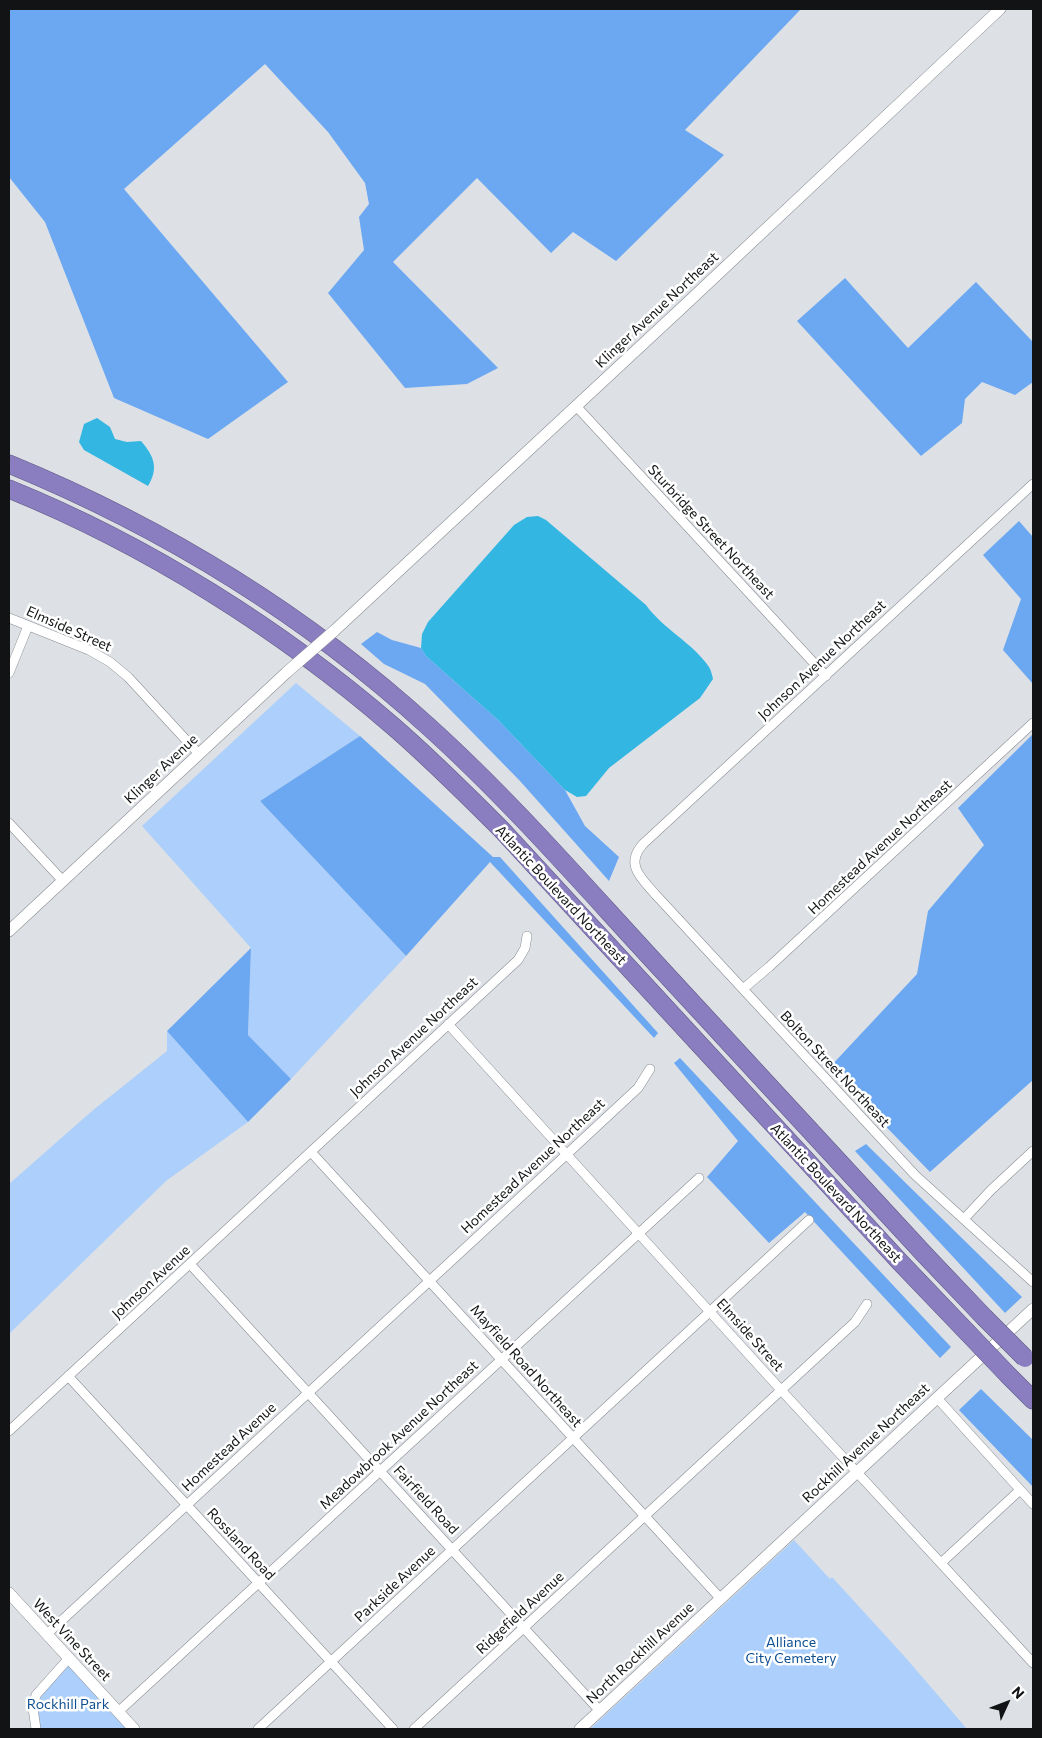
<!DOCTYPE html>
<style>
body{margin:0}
#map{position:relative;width:1042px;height:1738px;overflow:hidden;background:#dde1e6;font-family:Commissioner,sans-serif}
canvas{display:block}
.frame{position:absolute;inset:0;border:10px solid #111314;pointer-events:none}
.north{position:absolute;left:982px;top:1678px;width:50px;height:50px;-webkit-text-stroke:4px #fff;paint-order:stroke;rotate:47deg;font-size:14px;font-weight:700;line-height:20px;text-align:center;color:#111314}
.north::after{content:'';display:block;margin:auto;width:18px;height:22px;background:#111314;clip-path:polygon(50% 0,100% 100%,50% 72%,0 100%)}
</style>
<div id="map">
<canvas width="1042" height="1738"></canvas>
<div class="frame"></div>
<div class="north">N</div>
</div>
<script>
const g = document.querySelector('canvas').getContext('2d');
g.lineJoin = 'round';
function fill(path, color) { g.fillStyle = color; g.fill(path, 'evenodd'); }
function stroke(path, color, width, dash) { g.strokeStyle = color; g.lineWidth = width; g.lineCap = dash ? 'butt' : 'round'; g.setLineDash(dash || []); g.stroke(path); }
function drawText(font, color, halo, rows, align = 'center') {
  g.font = font + ' Commissioner,sans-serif'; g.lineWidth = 5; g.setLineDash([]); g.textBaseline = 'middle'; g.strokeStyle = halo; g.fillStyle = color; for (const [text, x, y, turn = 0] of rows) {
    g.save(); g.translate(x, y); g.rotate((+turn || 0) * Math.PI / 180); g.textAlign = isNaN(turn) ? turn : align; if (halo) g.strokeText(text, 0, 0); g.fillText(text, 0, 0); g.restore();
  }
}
fill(new Path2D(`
 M296,683L360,736L260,801L406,956L291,1079L248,1035L251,948L142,826Z
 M167,1031L248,1122L166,1181L9,1334V1184L92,1111L167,1051Z
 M794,1540L830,1579L832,1577L905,1657L967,1729H590Z
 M69,1665L128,1729H39L37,1714L38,1697Z`), '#accffb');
fill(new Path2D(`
 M9,9H801L685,130L724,155L616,261L573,232L551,253L477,178L393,262L498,368L467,384L405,388L328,293L364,250L359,217L369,204L365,183L328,132L265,64L124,189L288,382L208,439L114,398L45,222L9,177Z
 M845,278L908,348L976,282L1033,342V382L1015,395L982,382L965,399L962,423L921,456L797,321Z
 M1019,521L1033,537V684L1003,650L1021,599L983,555Z
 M377,632L392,640L421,648L426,656L498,720L565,790L585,826L619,857L609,881L520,781L425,684L384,664L361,644Z
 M1033,734V1080L930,1172L829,1068L917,974L928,911L984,845L958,808Z
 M360,736L493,857H500L658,1033L654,1038L490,862L406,956L260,801Z
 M251,948L248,1035L291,1079L248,1122L167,1031Z
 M680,1058L951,1347L940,1358L805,1212L769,1243L707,1177L738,1141L674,1063Z
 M866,1144L1022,1297L1005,1313L855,1151Z
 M981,1389L1033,1440V1487L959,1410Z`), '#6ba8f1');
fill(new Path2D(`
 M97,418L110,427L115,439L127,442L141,441C154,456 159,468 148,486L84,450L79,442L84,424Z
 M538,516L546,520L646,605C663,629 693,643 709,667C711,670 712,675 713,679L700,698L609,768L586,796L577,797L565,790L498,720L426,656L421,648L422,634L428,622L514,525L527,517Z`), '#33b6e1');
const minor = new Path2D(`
 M576,406L826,676
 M1033,484L643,844C625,864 640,877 655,894L915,1175L1033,1282
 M9,618L89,650L110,662L128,677L199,754
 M9,673L28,626
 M9,823L63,881
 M743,989L769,967L1033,723
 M448,1024L781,1390L1033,1663
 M311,1152L720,1598
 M964,1219L991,1190L1033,1151
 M190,1264L600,1711
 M68,1376L393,1729
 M937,1398L1033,1504
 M9,1431L518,960L525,948L527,936
 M941,1563L1020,1490
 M47,1634L566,1155L638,1088L650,1069
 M118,1712L699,1178
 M36,1729L33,1708L36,1695L69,1658
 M258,1729L809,1220
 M414,1729L855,1322L867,1304`);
const tertiary = new Path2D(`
 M334,631L686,304L1000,9
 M9,931L287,672
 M9,1593L134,1729
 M580,1729L1033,1309`);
const motorway = new Path2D(`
 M9,464C162,527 306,615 429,727C512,802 586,888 662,970C750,1065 837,1160 925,1255L984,1317
 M9,489C147,545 282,630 394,727C431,759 466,794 501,829L899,1261L966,1331
 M1009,1376L1033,1400`);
stroke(minor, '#898d92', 10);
stroke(tertiary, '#898d92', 12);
stroke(motorway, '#605984', 19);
stroke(minor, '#fff', 9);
stroke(tertiary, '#fff', 11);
stroke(motorway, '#8a7ec0', 18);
const tertiaryBridge = new Path2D(`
 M287,672L334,631`);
const motorwayBridge = new Path2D(`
 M984,1317L1025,1358
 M966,1331L1009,1376`);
stroke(tertiaryBridge, '#898d92', 12, []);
stroke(motorwayBridge, '#605984', 19, []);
stroke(tertiaryBridge, '#fff', 11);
stroke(motorwayBridge, '#8a7ec0', 18);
drawText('14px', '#111314', '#fff', [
 ["Klinger Avenue Northeast",657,310,-43],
 ["Sturbridge Street Northeast",711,532,47],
 ["Elmside Street",69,629,24],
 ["Johnson Avenue Northeast",822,660,-43],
 ["Klinger Avenue",161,769,-43],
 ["Homestead Avenue Northeast",880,847,-43],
 ["Atlantic Boulevard Northeast",561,895,47],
 ["Johnson Avenue Northeast",414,1037,-43],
 ["Bolton Street Northeast",835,1069,47],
 ["Homestead Avenue Northeast",533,1166,-43],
 ["Atlantic Boulevard Northeast",836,1193,47],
 ["Johnson Avenue",151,1282,-43],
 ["Elmside Street",750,1335,48],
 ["Mayfield Road Northeast",526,1366,48],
 ["Meadowbrook Avenue Northeast",399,1435,-43],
 ["Rockhill Avenue Northeast",866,1443,-43],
 ["Homestead Avenue",229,1447,-43],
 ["Fairfield Road",426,1500,47],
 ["Rossland Road",241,1544,47],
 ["Parkside Avenue",395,1584,-43],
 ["Ridgefield Avenue",520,1613,-43],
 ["West Vine Street",72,1640,47],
 ["North Rockhill Avenue",640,1653,-43]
]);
drawText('14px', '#105091', '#fff', [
 ["Alliance",791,1642],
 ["City Cemetery",791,1658],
 ["Rockhill Park",68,1704]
]);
</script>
